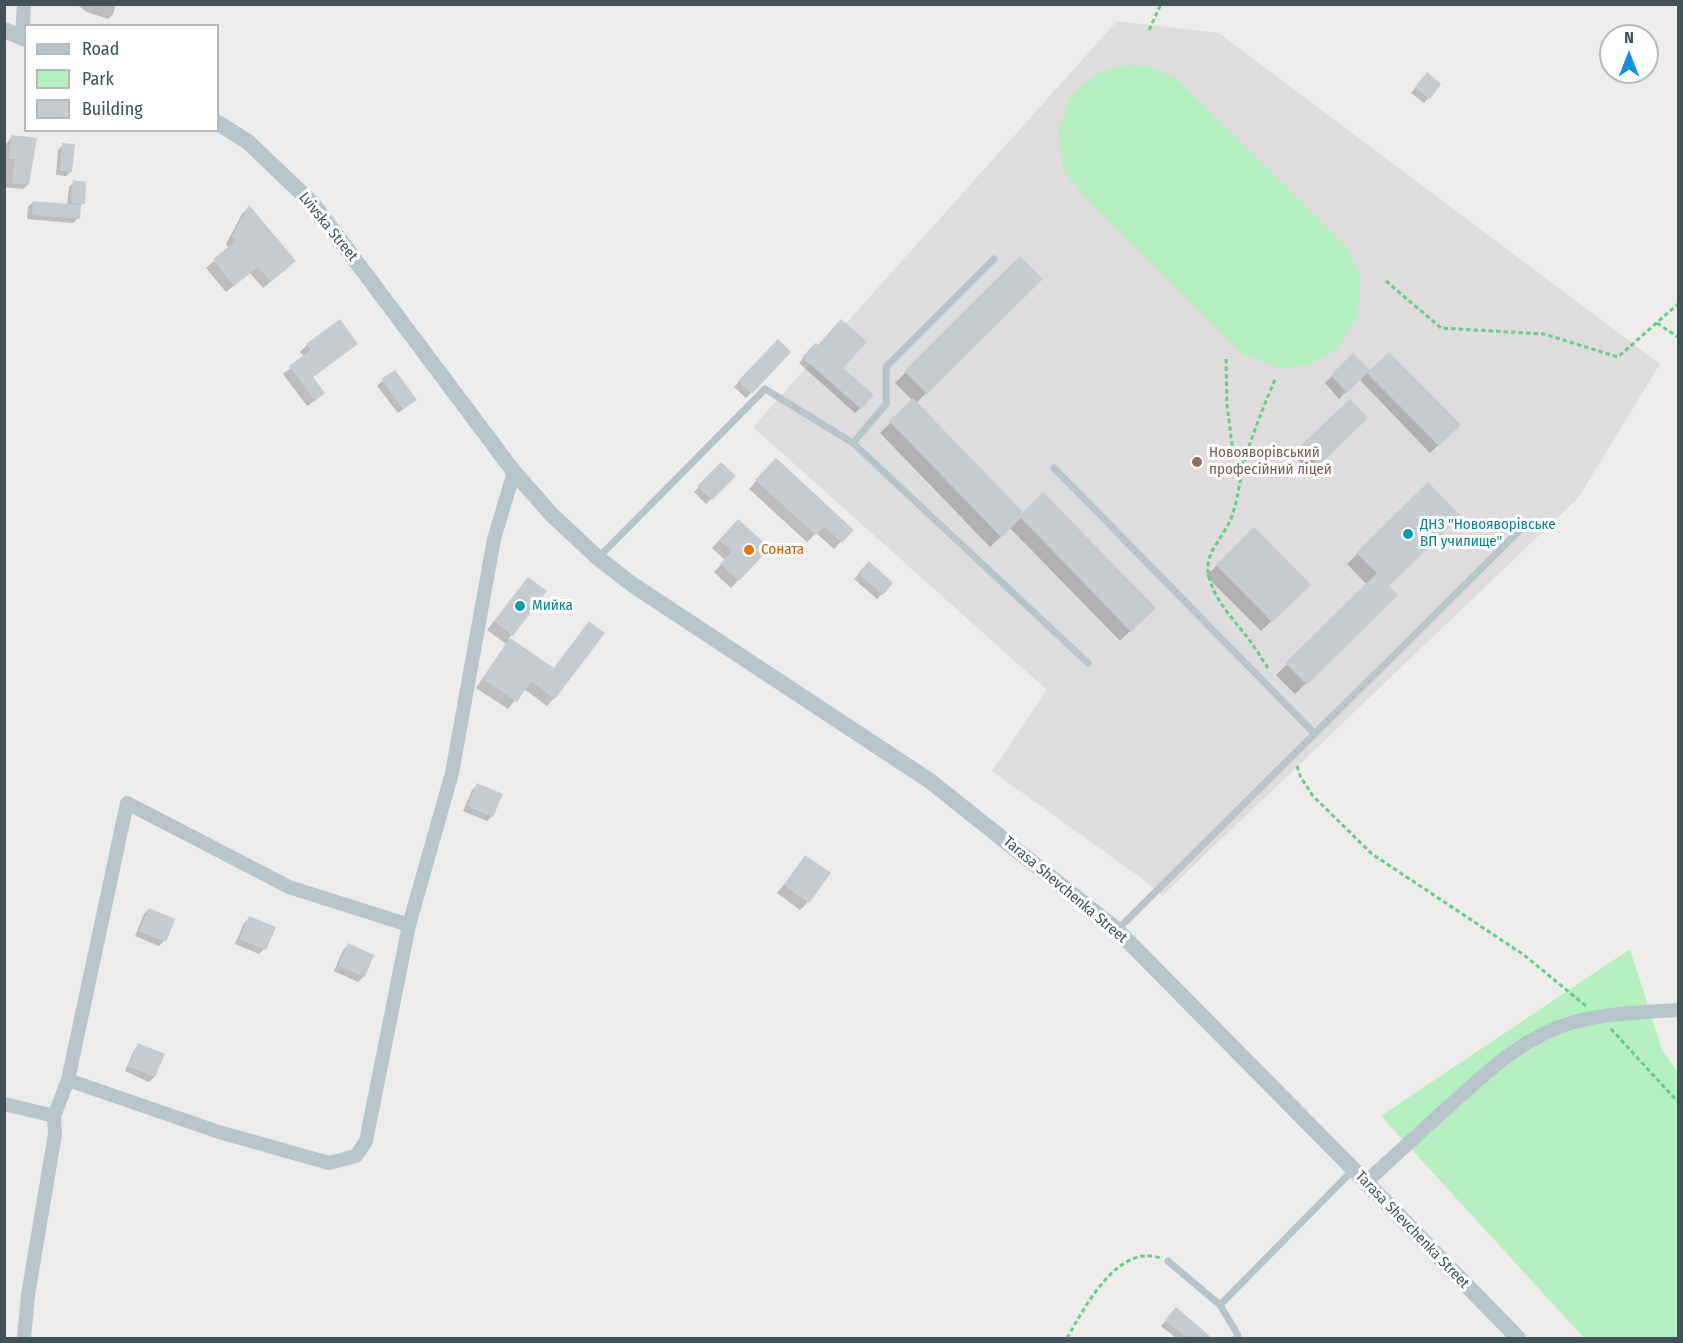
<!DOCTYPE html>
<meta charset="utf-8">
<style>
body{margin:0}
#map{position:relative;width:1683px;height:1343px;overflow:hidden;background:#eeebeb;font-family:"Fira Sans Condensed",sans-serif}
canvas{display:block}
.frame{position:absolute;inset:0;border:6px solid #435259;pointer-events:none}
.legend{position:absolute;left:24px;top:24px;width:195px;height:108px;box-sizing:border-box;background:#fff;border:2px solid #b4babd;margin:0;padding:8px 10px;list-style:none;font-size:18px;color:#435259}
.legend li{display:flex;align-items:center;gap:12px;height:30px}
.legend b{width:30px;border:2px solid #b4babd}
.north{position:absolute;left:1599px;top:24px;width:60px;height:60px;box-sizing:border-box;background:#fff;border:2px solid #b4babd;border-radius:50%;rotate:0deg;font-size:16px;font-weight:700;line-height:24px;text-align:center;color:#435259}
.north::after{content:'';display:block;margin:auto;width:21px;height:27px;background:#1291e0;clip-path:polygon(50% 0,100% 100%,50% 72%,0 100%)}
</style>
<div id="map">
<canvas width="1683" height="1343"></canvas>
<div class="frame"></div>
<ul class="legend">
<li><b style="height:8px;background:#b8c6cc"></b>Road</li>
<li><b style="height:16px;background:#b6efc2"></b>Park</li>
<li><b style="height:16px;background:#c7ccd0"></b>Building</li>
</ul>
<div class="north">N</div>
</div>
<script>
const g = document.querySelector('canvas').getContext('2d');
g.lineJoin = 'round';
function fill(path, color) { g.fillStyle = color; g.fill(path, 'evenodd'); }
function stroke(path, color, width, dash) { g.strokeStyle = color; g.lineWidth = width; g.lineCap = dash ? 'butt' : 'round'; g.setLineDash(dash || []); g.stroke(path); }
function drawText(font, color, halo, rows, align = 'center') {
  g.font = font + ' "Fira Sans Condensed",sans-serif'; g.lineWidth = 6; g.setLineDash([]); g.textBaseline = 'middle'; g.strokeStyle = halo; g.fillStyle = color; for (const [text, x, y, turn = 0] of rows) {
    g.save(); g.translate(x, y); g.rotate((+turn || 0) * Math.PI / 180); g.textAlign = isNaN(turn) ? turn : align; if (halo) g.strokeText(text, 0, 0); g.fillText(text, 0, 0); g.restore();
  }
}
fill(new Path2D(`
 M1117,21L1219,33L1660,364L1578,498L1162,896L1144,880L992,771L1047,690L753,427Z`), '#dfdcdd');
fill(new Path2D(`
 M1125,65L1150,66L1176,78L1347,247L1361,279L1358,316L1337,349L1309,365L1279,368L1242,354L1084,197L1063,170L1058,131L1071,96L1096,74Z
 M1630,949L1662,1050L1678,1072V1338H1584L1381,1116Z`), '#b6efc2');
fill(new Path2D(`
 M76,4H116L113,14L108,19L87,12Z
 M1422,79L1439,85L1424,103L1411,93Z
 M12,137L28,184L23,189L4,187V143H7Z
 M63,145L71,171L66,176L56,175L58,150Z
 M74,182L83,203L79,207L78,218L73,223L27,219L28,207L33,202L67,205L69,187Z
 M249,207L287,268L263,288L250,273L226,292L206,268L229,248L226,244L242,214Z
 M1020,258L1041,279L916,403L1023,514L1153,608L1120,641L1010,528L990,547L880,433L913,401L895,383Z
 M778,341L789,352L746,398L734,387Z
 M356,344L312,378L316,400L307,406L283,374L304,357L300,352L307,345Z
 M815,345L872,395L855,413L799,363Z
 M1353,355L1370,372L1459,425L1430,453L1359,379L1339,399L1325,383Z
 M382,381L410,404L398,413L377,386Z
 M1350,401L1366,418L1310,472L1293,455Z
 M721,464L733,476L706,504L694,492Z
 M768,468L852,530L834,549L816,533L807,542L749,489Z
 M1428,484L1387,586L1396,595L1295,694L1276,675L1367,585L1347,564Z
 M730,529L738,580L731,588L714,572L725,560L712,548Z
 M1254,529L1309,585L1261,631L1206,576Z
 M869,563L891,584L877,599L854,579Z
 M528,579L512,635L508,639L553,669L589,623L554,698L547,706L524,689L508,709L476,688L506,644L487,630Z
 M477,785L492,816L487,821L463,811L472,790Z
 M806,857L808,902L800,910L777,893Z
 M149,909L164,941L159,946L135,936L144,914Z
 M249,918L264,949L259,954L235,944L244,923Z
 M348,945L372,955L363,977L358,982L334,971L343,950Z
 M139,1045L163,1055L154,1077L149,1082L125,1071L134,1050Z
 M1176,1309L1210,1338H1176L1161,1326Z`), '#0003');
fill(new Path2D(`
 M1427,72L1441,84L1430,99L1415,87Z
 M11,135L37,138L29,185L12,183L15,159H9Z
 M62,143L75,144L72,172L60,171Z
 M73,180L86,182L85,204L71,203Z
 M33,201L81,205L80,219L32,215Z
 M249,205L296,261L271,282L258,267L234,286L213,259L236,241L232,236Z
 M1020,256L1043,279L927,394L904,371Z
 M340,319L358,344L313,377L325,393L315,401L289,366L311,350L306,344Z
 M841,319L867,342L843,368L874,395L861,409L802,357L815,343L818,345Z
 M778,339L791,352L752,394L738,381Z
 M1389,352L1461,425L1439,446L1367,373L1347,393L1331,375L1353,353L1370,370Z
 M395,370L417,400L403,409L381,379Z
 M913,398L1023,512L1043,492L1156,608L1131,632L1021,518L1001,537L889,421Z
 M1350,399L1368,418L1319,466L1300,446Z
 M776,458L854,530L842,543L824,526L816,535L755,480Z
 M721,462L736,476L712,500L697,486Z
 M1428,482L1461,516L1389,586L1398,595L1307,685L1285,663L1377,573L1356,553Z
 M738,519L770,548L739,581L720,564L732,551L719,540Z
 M1254,527L1311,585L1272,622L1216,565Z
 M869,561L893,583L883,595L858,573Z
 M528,577L547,591L513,636L494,621Z
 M589,621L605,633L555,699L531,681L517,702L483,679L510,638L554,668Z
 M477,783L503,794L493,817L467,806Z
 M805,855L831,873L809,903L784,885Z
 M149,908L175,919L166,942L139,931Z
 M249,916L276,927L266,950L239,939Z
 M348,943L374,955L365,977L338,966Z
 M138,1043L165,1054L155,1077L128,1066Z
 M1176,1307L1212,1338H1187L1165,1320Z`), '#c7ccd0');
stroke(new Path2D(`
 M1149,30L1161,4
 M1386,281L1441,328L1544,334L1618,357L1678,304
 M1657,323L1678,337
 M1226,359L1227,405L1232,444L1243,464
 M1268,668C1261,658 1255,647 1247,637C1232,617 1211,597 1208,571C1206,552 1223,537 1230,521C1238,502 1239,483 1244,463C1252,434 1264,406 1276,377
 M1297,766L1301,778L1313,796L1372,854L1524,955L1586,1006
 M1611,1029L1678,1102
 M1067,1338C1084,1309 1117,1243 1160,1258`), '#6dce8d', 3, [4.5, 3]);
stroke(new Path2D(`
 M853,443L886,404V367L994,259
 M1054,468L1315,734
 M598,558L765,389L853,443L1088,663
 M1117,930L1521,529
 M1168,1261L1220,1305L1238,1335L1236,1338
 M1220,1305L1353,1170`), '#b8c6cc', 7);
stroke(new Path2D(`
 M22,38L24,4
 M68,1080L127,803L289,887L409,925
 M4,1104L54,1116
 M1366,1182C1393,1157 1420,1133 1447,1108C1486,1073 1523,1036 1574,1022C1608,1013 1644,1012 1678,1010
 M24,1338L28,1295L55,1134L54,1116L68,1080L219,1132L329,1163L356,1156L366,1141L409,925L452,773L494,539L514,472`), '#b8c6cc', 14);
stroke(new Path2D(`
 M4,30L26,39
 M218,123L248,142L313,204L514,472L552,515L598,558L633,585L930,781L1117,930L1366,1182L1518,1338`), '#b8c6cc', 16);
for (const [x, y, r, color] of [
 [1197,462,6,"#8d6e63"],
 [1408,534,6,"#0f9aa8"],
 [749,550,6,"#e8710a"],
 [520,606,6,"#0f9aa8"]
]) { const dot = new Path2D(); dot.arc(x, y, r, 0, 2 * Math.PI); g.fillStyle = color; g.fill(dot); stroke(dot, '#fff', 2); }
drawText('15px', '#435259', '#fff', [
 ["Lvivska Street",328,227,51],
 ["Tarasa Shevchenka Street",1065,890,40],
 ["Tarasa Shevchenka Street",1412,1230,46]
]);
drawText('15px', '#785e54', '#fff', [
 ["Новояворівський",1209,453],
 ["професійний ліцей",1209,470]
], 'left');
drawText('15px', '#0d838f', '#fff', [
 ["ДНЗ \"Новояворівське",1420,525],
 ["ВП училище\"",1420,542],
 ["Мийка",532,606]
], 'left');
drawText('15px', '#c56008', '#fff', [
 ["Соната",761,550]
], 'left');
</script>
